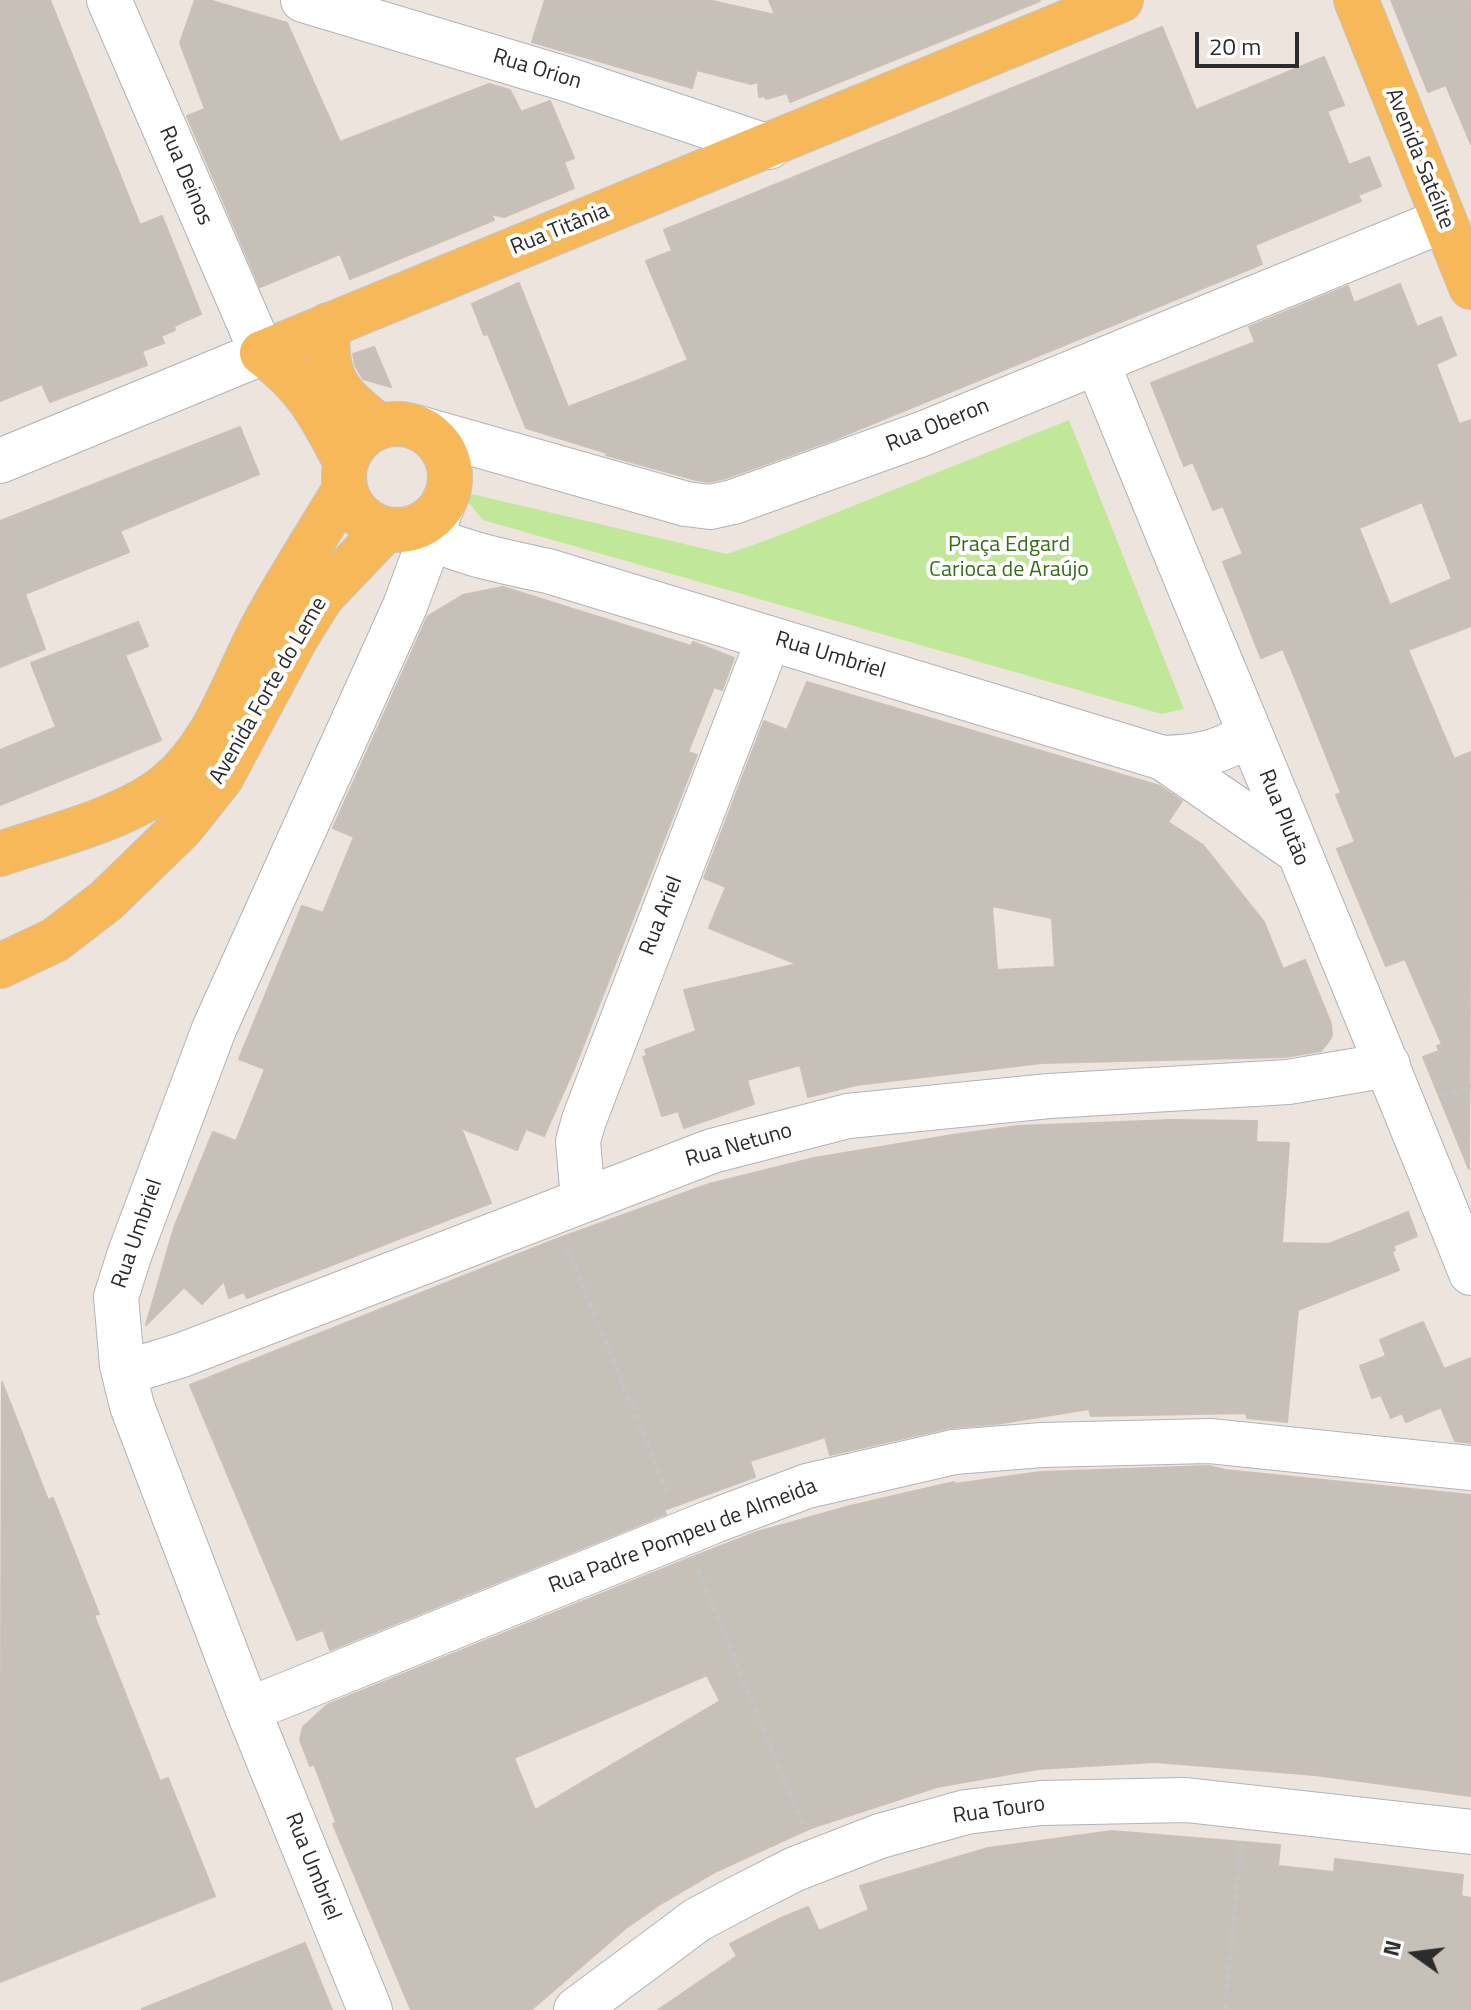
<!DOCTYPE html>
<meta charset="utf-8">
<style>
body{margin:0}
#map{position:relative;width:1471px;height:2010px;overflow:hidden;background:#eee4de;font-family:"Titillium Web",sans-serif}
canvas{display:block}
.north{position:absolute;left:1375px;top:1914px;width:80px;height:80px;-webkit-text-stroke:6px #fff;paint-order:stroke;rotate:284deg;font-size:22px;font-weight:700;line-height:32px;text-align:center;color:#2c2c2c}
.north::after{content:'';display:block;margin:auto;width:28px;height:36px;background:#2c2c2c;clip-path:polygon(50% 0,100% 100%,50% 72%,0 100%)}
.scale{position:absolute;left:1195px;top:32px;width:104px;height:36px;box-sizing:border-box;border:4px solid #2c2c2c;border-top:0;padding-left:10px;font-size:24px;line-height:28px;white-space:nowrap;color:#2c2c2c;-webkit-text-stroke:6px #fff;paint-order:stroke}
</style>
<div id="map">
<canvas width="1471" height="2010"></canvas>
<div class="north">N</div>
<div class="scale">20 m</div>
</div>
<script>
const g = document.querySelector('canvas').getContext('2d');
g.lineJoin = 'round';
function fill(path, color) { g.fillStyle = color; g.fill(path, 'evenodd'); }
function stroke(path, color, width, dash) { g.strokeStyle = color; g.lineWidth = width; g.lineCap = dash ? 'butt' : 'round'; g.setLineDash(dash || []); g.stroke(path); }
function drawText(font, color, halo, rows, align = 'center') {
  g.font = font + ' "Titillium Web",sans-serif'; g.lineWidth = 8; g.setLineDash([]); g.textBaseline = 'middle'; g.strokeStyle = halo; g.fillStyle = color; for (const [text, x, y, turn = 0] of rows) {
    g.save(); g.translate(x, y); g.rotate((+turn || 0) * Math.PI / 180); g.textAlign = isNaN(turn) ? turn : align; if (halo) g.strokeText(text, 0, 0); g.fillText(text, 0, 0); g.restore();
  }
}
fill(new Path2D(`
 M1069,420L1184,709L1162,714L483,520L459,491L727,554L770,539Z`), '#c1e798');
const building = new Path2D(`
 M0,0H50L140,225L162,216L201,314L174,326L175,330L161,336L164,343L142,351L147,365L50,402L42,384L0,401Z
 M195,0H209L287,23L340,142L489,84L510,90L521,112L550,101L574,158L564,162L574,188L504,217L491,214L494,220L350,279L340,254L260,287L187,116L205,109L180,43Z
 M545,0H708L775,15L769,0L1040,1L790,102L787,93L766,99L765,96L759,97L758,82L751,84L697,70L692,88L532,42Z
 M1391,0H1471V144L1446,85L1428,92Z
 M1162,27L1196,110L1324,57L1344,105L1327,111L1349,165L1369,157L1381,186L1358,195L1361,201L1255,245L1262,264L835,439L726,478L709,482L696,480L606,455L607,453L526,428L488,334L484,335L472,304L519,283L568,407L649,376L688,360L646,261L672,251L664,230Z
 M1400,284L1417,327L1441,317L1456,355L1436,364L1459,424L1471,420V626L1408,650L1454,759L1471,752L1469,1169L1423,1057L1439,1051L1437,1046L1442,1044L1405,959L1386,966L1337,849L1355,842L1336,795L1341,793L1303,698L1283,649L1261,658L1223,562L1243,554L1223,506L1213,510L1193,462L1184,466L1151,383L1255,342L1249,327L1348,286L1354,303ZM1422,502L1452,579L1390,605L1359,528Z
 M374,347L391,387L363,379L355,365L353,354Z
 M240,427L259,474L120,531L129,552L25,594L45,649L0,667V521Z
 M503,587L691,646L693,642L734,658L722,690L714,687L688,752L697,755L576,1064L544,1136L526,1129L517,1150L461,1128L491,1203L247,1298L244,1292L229,1298L224,1281L202,1304L184,1287L146,1325L174,1228L213,1132L236,1141L265,1069L239,1059L302,906L323,913L354,837L333,828L428,616L463,595Z
 M138,622L148,646L125,655L161,740L0,805V750L56,727L31,663Z
 M807,682L1160,786L1182,801L1168,822L1203,845L1264,922L1283,969L1305,960L1331,1024L1332,1035L1329,1041L1321,1051L1285,1057L1042,1063L856,1085L808,1097L800,1065L747,1080L754,1104L684,1128L678,1111L662,1116L643,1057L647,1056L645,1050L696,1031L684,990L797,964L709,928L726,887L704,878L764,721L787,730ZM992,906L1052,918L1055,967L997,970Z
 M1172,1120L1257,1121L1256,1142L1289,1143L1282,1243L1329,1244L1408,1212L1417,1236L1393,1246L1395,1250L1392,1252L1399,1270L1298,1310L1287,1422L1247,1418L1246,1413L1091,1416L1089,1409L996,1424L949,1428L830,1455L825,1437L750,1461L755,1477L664,1510L666,1514L330,1650L323,1630L297,1640L190,1385L554,1240L709,1184L814,1158L959,1134L1018,1126Z
 M1423,1322L1444,1369L1471,1358V1443L1455,1441L1441,1407L1406,1422L1402,1413L1391,1418L1381,1395L1372,1398L1360,1366L1386,1356L1380,1340Z
 M2,1382L48,1500L53,1498L99,1614L94,1615L160,1781L168,1778L215,1896L0,1982Z
 M1209,1466L1225,1470L1471,1495V1796L1315,1775L1155,1762L1038,1769L937,1787L811,1828L717,1871L659,1905L626,1928L531,2010H411L333,1824L336,1822L314,1764L310,1766L300,1740L303,1727L327,1705L685,1560L757,1532L850,1506L954,1482L955,1484L1040,1472ZM707,1675L720,1701L535,1810L514,1758Z
 M1112,1831L1280,1845L1278,1866L1334,1872L1335,1859L1463,1875L1461,1896L1471,1898V2010H658L737,1956L730,1944L781,1918L808,1907L819,1931L869,1910L860,1886L988,1848Z
 M305,1943L332,2010H142V2009Z`);
fill(building, '#c6c0b9');
stroke(building, '#cac0b7', 2);
const minor = new Path2D(`
 M303,0L566,79L769,147
 M1097,362C1221,666 1349,968 1471,1273
 M418,428L686,504L710,507L733,502L922,434L1444,220
 M0,461L262,353L109,0
 M411,528C453,552 501,561 548,571L1163,758L1296,850
 M1163,758C1199,757 1217,753 1249,735
 M583,1200L578,1141L584,1120L769,638
 M124,1373L182,1355L712,1151L848,1116L1049,1096L1288,1082L1388,1065
 M248,1710L714,1521L807,1486L954,1452L1042,1445L1210,1441L1471,1468
 M370,2010L248,1710L132,1406L122,1365L116,1297L130,1253L214,1029L405,606L444,501
 M576,2010L697,1920L740,1897L795,1869L880,1836L966,1812L1041,1803L1186,1800L1471,1832`);
const major = new Path2D(`
 M1356,0L1471,287
 M328,325C324,382 338,393 380,427
 M262,353L1121,0
 M262,353C307,386 321,415 346,463
 M344 477a53 53 0 1 1 106 0a53 53 0 1 1-106 0Z
 M0,854C51,836 126,819 168,784C219,741 235,676 267,619C291,575 319,532 345,489
 M0,966L55,940L107,900L182,827L221,778L296,638L322,596L386,529`);
stroke(minor, '#aeb4bc', 46);
stroke(major, '#c4c4c4', 46);
stroke(new Path2D(`
 M1442,1097L1471,1086
 M567,1247L669,1497
 M698,1569L803,1826
 M1225,2010L1241,1843`), '#c4c4c4', 5, [6, 4]);
stroke(minor, '#fff', 44);
stroke(major, '#f7b85a', 44);
drawText('22px', '#2c2c2c', '#fff', [
 ["Rua Orion",537,70,17],
 ["Avenida Satélite",1419,159,68],
 ["Rua Deinos",185,176,67],
 ["Rua Titânia",560,230,-22],
 ["Rua Oberon",938,426,-22],
 ["Rua Umbriel",830,656,17],
 ["Avenida Forte do Leme",269,691,-60],
 ["Rua Plutão",1283,818,68],
 ["Rua Ariel",662,916,-69],
 ["Rua Netuno",739,1146,-16],
 ["Rua Umbriel",138,1234,-71],
 ["Rua Padre Pompeu de Almeida",683,1537,-21],
 ["Rua Touro",999,1811,-8],
 ["Rua Umbriel",312,1867,68]
]);
drawText('22px', '#386e17', '#fff', [
 ["Praça Edgard",1009,546],
 ["Carioca de Araújo",1009,571]
]);
</script>
